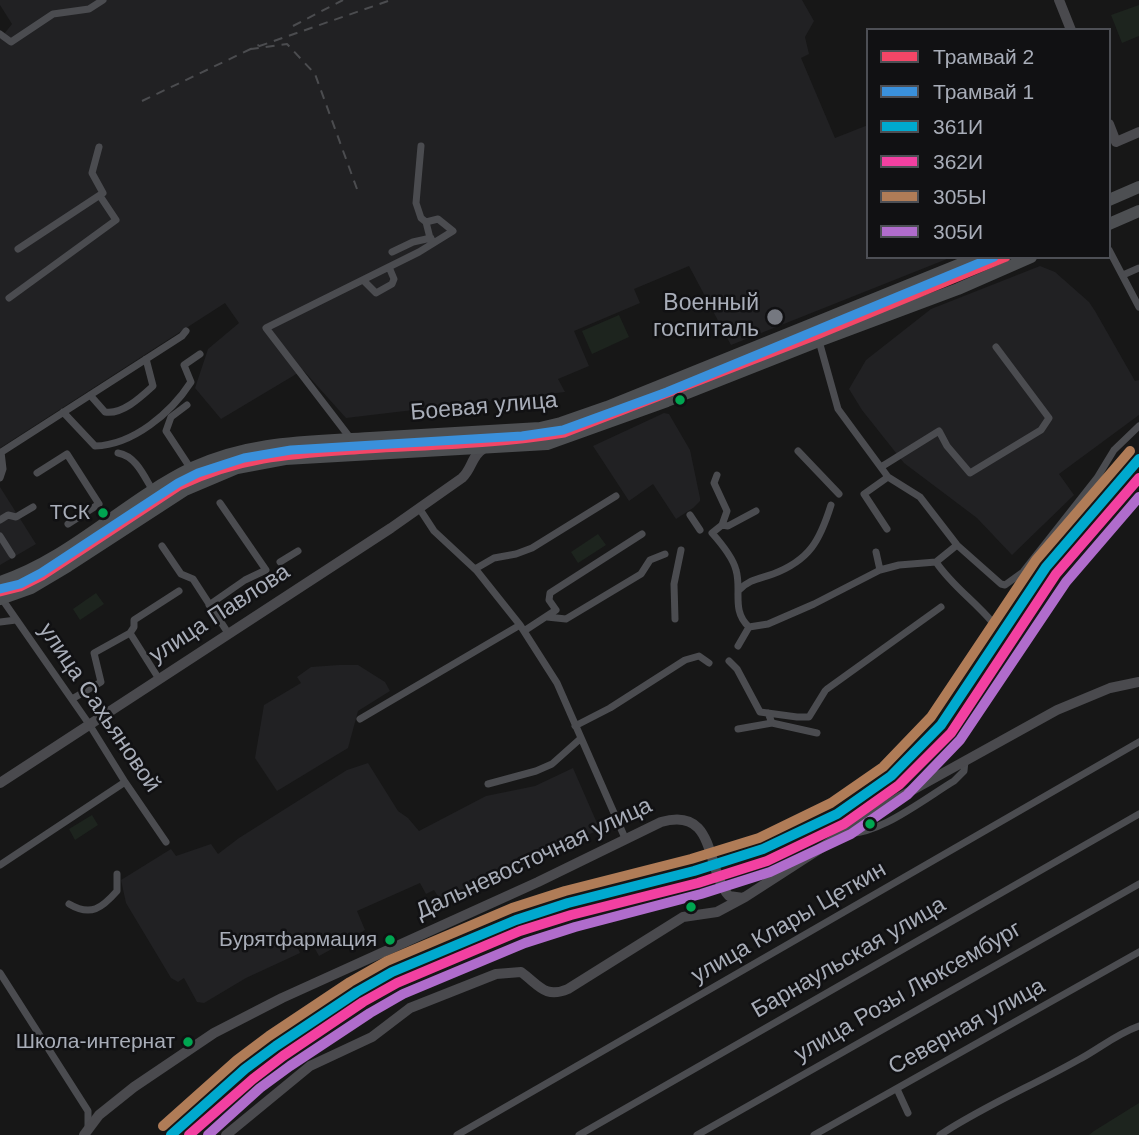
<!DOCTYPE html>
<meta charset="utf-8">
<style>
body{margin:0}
#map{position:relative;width:1139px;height:1135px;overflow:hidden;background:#171717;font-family:Helvetica,sans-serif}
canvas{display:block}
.legend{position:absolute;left:866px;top:28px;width:245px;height:231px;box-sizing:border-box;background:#111113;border:2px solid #4d4f55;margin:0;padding:9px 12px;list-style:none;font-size:21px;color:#a8adb8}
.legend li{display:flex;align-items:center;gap:14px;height:35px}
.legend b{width:35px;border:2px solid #4d4f55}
</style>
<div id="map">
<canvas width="1139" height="1135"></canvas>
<ul class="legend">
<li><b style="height:9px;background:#f34667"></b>Трамвай 2</li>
<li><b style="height:9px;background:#3a90db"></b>Трамвай 1</li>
<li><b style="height:9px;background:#00a9ce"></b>361И</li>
<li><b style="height:9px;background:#f240a1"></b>362И</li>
<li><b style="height:9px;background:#b07c57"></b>305Ы</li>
<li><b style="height:9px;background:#b06ccc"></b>305И</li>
</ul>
</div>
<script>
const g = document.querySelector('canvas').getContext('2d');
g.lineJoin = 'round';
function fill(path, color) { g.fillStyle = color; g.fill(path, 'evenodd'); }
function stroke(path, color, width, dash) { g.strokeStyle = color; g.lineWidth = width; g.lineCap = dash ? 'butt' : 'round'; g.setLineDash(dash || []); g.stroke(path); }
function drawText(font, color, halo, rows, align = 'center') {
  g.font = font + ' Helvetica,sans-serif'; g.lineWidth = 5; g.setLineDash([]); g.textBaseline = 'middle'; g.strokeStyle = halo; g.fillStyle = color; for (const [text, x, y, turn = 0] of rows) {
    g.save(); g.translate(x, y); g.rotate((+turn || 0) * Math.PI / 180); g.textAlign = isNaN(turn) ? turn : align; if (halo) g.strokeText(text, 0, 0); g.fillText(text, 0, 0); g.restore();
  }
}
fill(new Path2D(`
 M0,0H802L814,21L805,37L809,54L801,58L835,138L868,125V257H952L731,345L689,266L634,289L640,303L574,331L589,366L558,379L565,392L346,418L303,370L221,419L195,388L208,349L239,323L225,303L0,448V39L12,24L0,5Z
 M1040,266L1055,272L1089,302L1095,311L1135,381L1139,380V415L1059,474L1074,495L1012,555L977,518L904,463L862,410L849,389L866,360L931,309Z
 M664,413L669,414L690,450L700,498V501L693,508L676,519L653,484L629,501L593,446Z
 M0,487L36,544L0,565Z
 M339,665H358L385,682L390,691L358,711L348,748L277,791L255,758L264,705L301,683L297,677L311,667Z
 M368,763L398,811L408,818L419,831L486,796L535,786L573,768L600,830L587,835L585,840L565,849L559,847L551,854L458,899L447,895L439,898L434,890L426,894L420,883L357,911L365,930L330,950L319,956L309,938L296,944L300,953L246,978L204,1003L197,1002L184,978L178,982L171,978L126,903L121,880L171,849L176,856L211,844L218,854L239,838L347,770Z`), '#212123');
fill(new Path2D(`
 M1139,5V36L1122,43L1111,15Z
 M619,315L629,337L592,354L582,331Z
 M598,534L606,545L578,563L571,552Z
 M96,593L104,604L80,620L73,609Z
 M92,815L98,825L75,840L69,829Z
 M1139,1103V1135H1089L1094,1131Z`), '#1d241e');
stroke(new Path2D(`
 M0,34L11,42L53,14L89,9L103,0
 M421,146L416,203L421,218L426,222L430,238
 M18,249L103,193L92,173L99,147
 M1109,250L1139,307
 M392,252L413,242L431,238
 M1123,275L1139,268
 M363,280L376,293L392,284L394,279L389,267
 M9,298L116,220L100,196
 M819,341L838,409L888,477L864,494L887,529
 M90,395L105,412C122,415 141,397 153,386L146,359
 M187,405L171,417L166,431L191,469
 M63,412L95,446C133,445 171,413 191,382L184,365L200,354
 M351,439L266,328L419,252L453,231L438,219L426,222
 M798,451L839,494
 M0,453L182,336L186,331
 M118,453C136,456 144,476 153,491
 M881,467L939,431L947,446L970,473L1041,430L1049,418L996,347
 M37,473L67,454L99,504L68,524
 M717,475L714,483L727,511L722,525L712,533C720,542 733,558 736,570C742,590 731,611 749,627L768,624L814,604L880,570L899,565L936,562L957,545
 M888,477L920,497L957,545L1001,584L1005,585L1023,572L1097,478L1114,450L1139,426
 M0,478L3,469L1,452
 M419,508L434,531L477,571L520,625L557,683L625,838
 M690,515L700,530
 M0,520L8,515L16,517L33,507
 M722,525L728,526L756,511
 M0,536L12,555
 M162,546L181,574L193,579L228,633
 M876,552L880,570
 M280,562L298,551
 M936,562C953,587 974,600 993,623
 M475,569L494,558L516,554L532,548L616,496
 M739,590C750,579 759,579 773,574C810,560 820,540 831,505
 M0,596L89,724L125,782L166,842
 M209,605L245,580L266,570L220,503
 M547,617L566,619L641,574L650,560L665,554
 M675,619L674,584L681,550
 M0,622L16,620
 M524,631L556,610L549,600L550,593L642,534
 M130,633L134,627V620L179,591
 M738,646L749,627
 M729,661L737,669L760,712L797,717H809L825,691
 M827,689L941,607
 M72,699L101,682L94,653L130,633L159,679
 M768,713L772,723L817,733
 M360,719L520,625
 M575,726L610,708L685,660L699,656L709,663
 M738,729L772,723
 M488,784L536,771L552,764L580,739
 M843,833C874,839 927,797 954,781L964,771L965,761
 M0,865L125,782
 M69,904C91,917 102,908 117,891V874
 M0,973L88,1111V1129
 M897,1089L908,1113
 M457,1135L1139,742
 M579,1135L1139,814
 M697,1135L1139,884
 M814,1135L1139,952
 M940,1135C984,1106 1032,1086 1078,1060C1099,1049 1116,1034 1139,1026`), '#4b4c50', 7);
stroke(new Path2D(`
 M1059,0L1071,30
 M1109,124L1116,142L1139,132
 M0,783L391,528L462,478C472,469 472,455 483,449
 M84,1135L99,1115L134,1087L214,1033L282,998L538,882L661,822C717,806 705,869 729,896L743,898
 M226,1135L310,1066L372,1037L410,1008L496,974L521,972C539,985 545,999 568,989L683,917L717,912L745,897L900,797L1057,710L1110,688L1139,682`), '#4a4a4e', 10);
stroke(new Path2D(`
 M1109,200L1139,187
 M1109,224L1139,211
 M0,582C72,558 124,501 192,468C250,441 307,442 370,438C426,435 483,431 540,428L561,423L607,407L978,257
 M0,599L31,588L68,566L185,490L237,468L285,459L547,444L667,401L819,341L958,289L1031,257`), '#4d4f52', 12);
stroke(new Path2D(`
 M293,26L343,0
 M142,101L259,45
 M357,189L315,74L287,44L251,49L391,0`), '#4b4c4f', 2, [9, 7]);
stroke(new Path2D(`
 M171,1135L245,1069L276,1046L357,992L392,972L516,920L568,903L694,871L763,849L837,814L891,776L941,725L1046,567L1139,459`), '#00a9ce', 10);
stroke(new Path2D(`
 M189,1135L253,1079L283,1056L363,1002L397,983L520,931L571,915L698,883L767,861L844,824L899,785L951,733L1056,574L1139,478`), '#f240a1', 10);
stroke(new Path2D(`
 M163,1126L237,1060L269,1036L350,982L387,961L512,908L565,891L691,859L759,838L831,803L883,767L931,717L1036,560L1130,451`), '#b07c57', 10);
stroke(new Path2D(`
 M208,1135L260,1088L290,1066L370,1013L403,994L525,943L575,927L701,894L770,872L851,834L907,795L960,740L1066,582L1139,497`), '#b06ccc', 10);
stroke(new Path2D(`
 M0,592L20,587L42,576L179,486C244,455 297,454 367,449C433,445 499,444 564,433L817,335L1006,257`), '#f34667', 9);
stroke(new Path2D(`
 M0,589L20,584L41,573L178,483L198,473L244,458L291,450L522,436L563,430L667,392L994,257`), '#3a90db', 9);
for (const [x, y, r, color] of [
 [775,317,9,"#757880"],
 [680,400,6,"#00a651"],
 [103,513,6,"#00a651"],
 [870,824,6,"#00a651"],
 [691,907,6,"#00a651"],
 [390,940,6,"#00a651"],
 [188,1042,6,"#00a651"]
]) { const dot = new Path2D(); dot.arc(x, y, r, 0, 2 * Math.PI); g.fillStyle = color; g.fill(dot); stroke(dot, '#111113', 2.5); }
drawText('21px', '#a8adb8', '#111113', [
 ["ТСК",90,513],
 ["Бурятфармация",377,940],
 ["Школа-интернат",175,1042]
], 'right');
drawText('23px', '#a8adb8', '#111113', [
 ["Военный",759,304],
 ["госпиталь",759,330]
], 'right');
drawText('23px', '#a8adb8', '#111113', [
 ["Боевая улица",484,407,-5],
 ["улица Павлова",220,614,-33],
 ["улица Сахьяновой",99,708,56],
 ["Дальневосточная улица",534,859,-25],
 ["улица Клары Цеткин",789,923,-30],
 ["Барнаульская улица",849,958,-30],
 ["улица Розы Люксембург",908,992,-30],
 ["Северная улица",967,1027,-29]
]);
</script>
